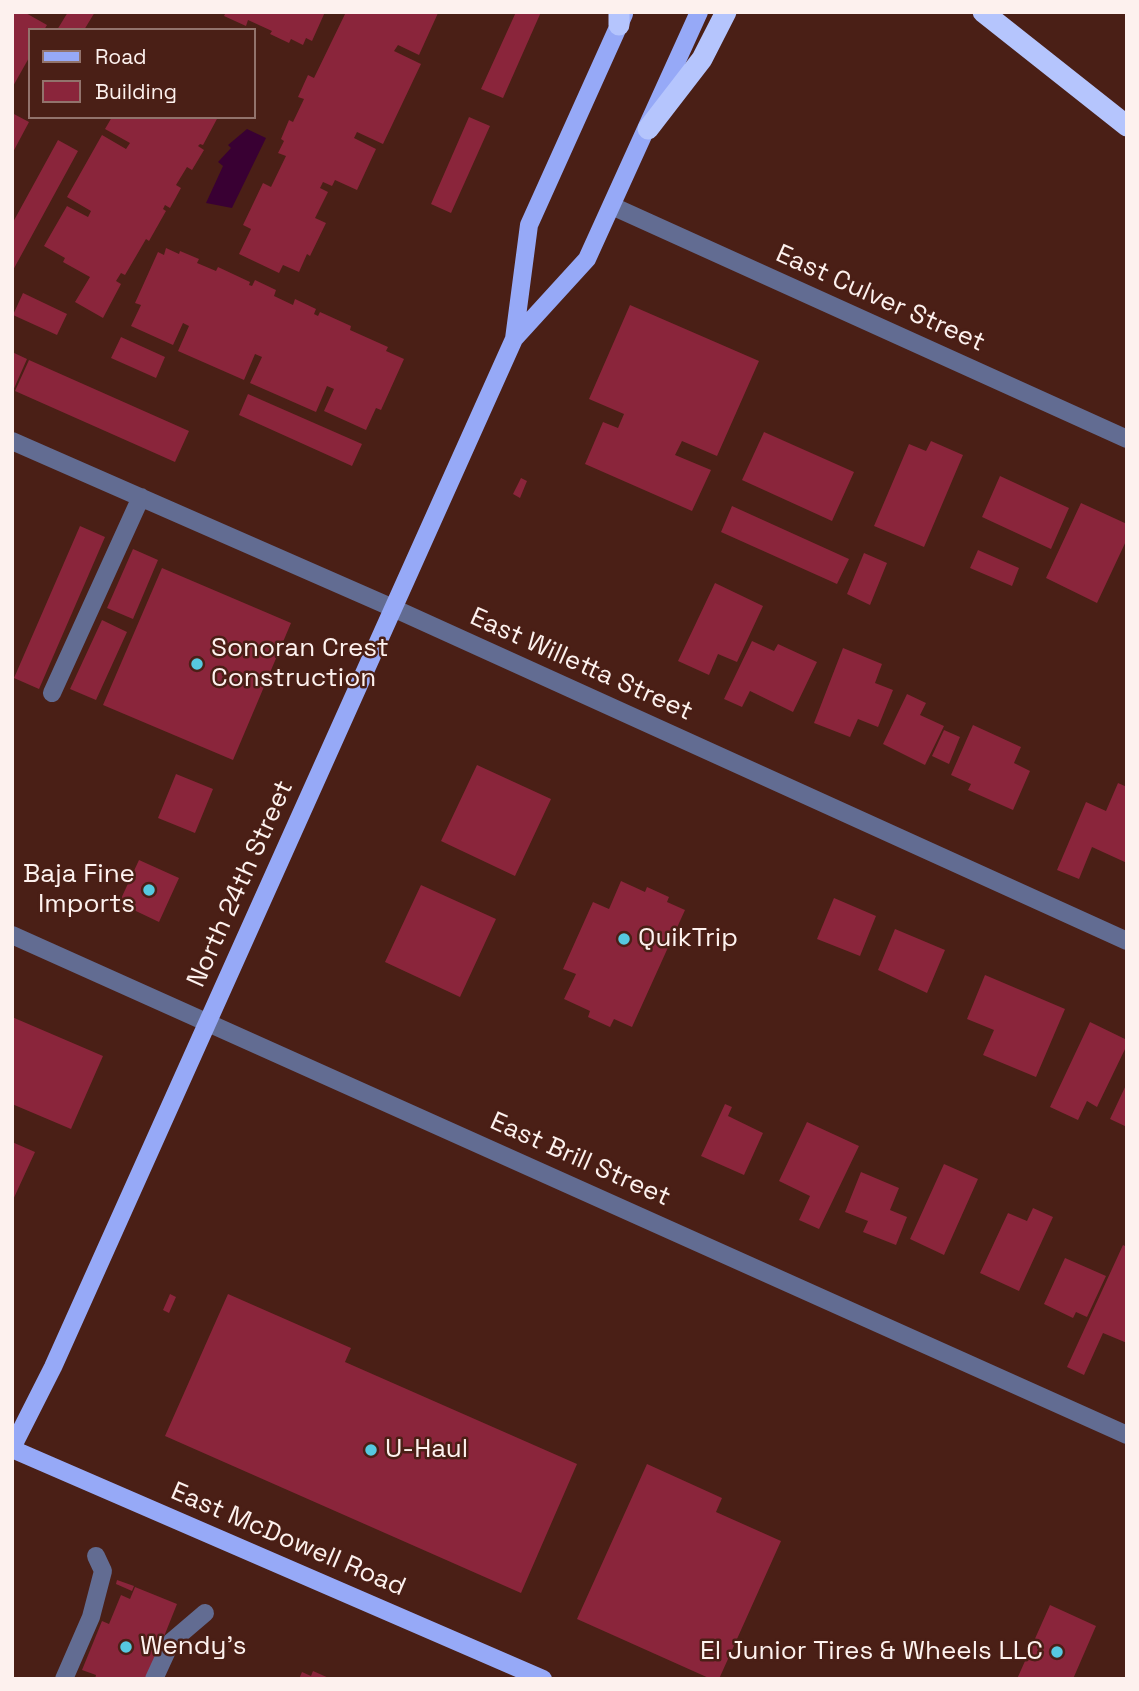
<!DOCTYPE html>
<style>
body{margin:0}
#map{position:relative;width:1139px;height:1691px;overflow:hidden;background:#4a1f16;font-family:"Space Grotesk",sans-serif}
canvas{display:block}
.frame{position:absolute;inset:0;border:14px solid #fdf1ee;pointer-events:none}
.legend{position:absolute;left:28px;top:28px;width:228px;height:91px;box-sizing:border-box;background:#4a1f16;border:2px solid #92736c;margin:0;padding:9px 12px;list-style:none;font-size:21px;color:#fdf1ee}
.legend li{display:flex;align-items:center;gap:14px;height:35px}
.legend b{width:35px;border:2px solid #92736c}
</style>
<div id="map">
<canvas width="1139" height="1691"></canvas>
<div class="frame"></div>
<ul class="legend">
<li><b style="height:9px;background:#96a9f7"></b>Road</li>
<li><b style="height:19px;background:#8a253b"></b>Building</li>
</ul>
</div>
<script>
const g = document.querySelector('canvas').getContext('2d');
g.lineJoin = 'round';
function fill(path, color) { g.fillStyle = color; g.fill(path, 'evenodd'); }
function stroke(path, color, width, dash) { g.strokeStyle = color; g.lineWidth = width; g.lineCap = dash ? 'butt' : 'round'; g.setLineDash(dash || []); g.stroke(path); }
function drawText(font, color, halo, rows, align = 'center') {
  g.font = font + ' "Space Grotesk",sans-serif'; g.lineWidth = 5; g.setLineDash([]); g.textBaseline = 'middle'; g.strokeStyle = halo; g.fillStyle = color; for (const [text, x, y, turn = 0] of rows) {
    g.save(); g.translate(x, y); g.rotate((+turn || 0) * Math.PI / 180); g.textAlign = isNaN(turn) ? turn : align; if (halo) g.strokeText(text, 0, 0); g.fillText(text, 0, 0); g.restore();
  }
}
fill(new Path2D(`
 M247,129L266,138L232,208L206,203L223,166L218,162L231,148L228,145Z`), '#390033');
fill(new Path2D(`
 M12,12H24L47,25L44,30H30V56L12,88Z
 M68,12H95L84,30H57Z
 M226,12H325L312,41L306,38L303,45L291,39L289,43L270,34L272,31L248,20L246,26L224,16Z
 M346,12L438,13L419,55L398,45L394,51L421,64L383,144L357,132L354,138L376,149L357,190L335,180L332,186L323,182L320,188L328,192L315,218L326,223L310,256L307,254L299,272L283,265L279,273L239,254L251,229L243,225L263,183L271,187L286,156L278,153L284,141L281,139L289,120L293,122L304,99L298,97L308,75L314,78Z
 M516,12H541L503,98L481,89Z
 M12,113L29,122L12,154Z
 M112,117H218L203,145L200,144L198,146L204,150L192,170L187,167L176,185L181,188L170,208L165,205L163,209L166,211L149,241L146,239L125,275L121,273L116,281L121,284L103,318L75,302L90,277L63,262L65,258L44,246L67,206L88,217L91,211L67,197L102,135L126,149L130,143L105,129Z
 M469,117L490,126L451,213L431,204Z
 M58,140L78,151L12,272V224Z
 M166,248L179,254L180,251L199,259L197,263L216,271L218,267L250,282L249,285L252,286L255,280L276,290L274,296L293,305L295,299L316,309L314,314L318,316L320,312L351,326L350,330L388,347L386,351L404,359L381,410L376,408L366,430L324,411L334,389L327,386L316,412L250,383L262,357L255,354L244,380L178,351L189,326L183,323L173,345L131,326L141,305L135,303L158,252L164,255Z
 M23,293L67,314L57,335L13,315Z
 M630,305L759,361L717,456L682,441L675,455L711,470L692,511L585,464L603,422L618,428L624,414L589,399Z
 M121,337L165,357L156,378L111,358Z
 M12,352L27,359L12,393Z
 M29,360L189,431L175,462L15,391Z
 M248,394L362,444L352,466L239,415Z
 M764,432L854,472L832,521L742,480Z
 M931,441L963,455L924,547L874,526L909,444L926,451Z
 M1000,476L1069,508L1051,549L982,517Z
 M521,478L527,481L520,498L513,494Z
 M1081,503L1127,524V539L1097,603L1046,578Z
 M732,506L849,559L837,584L721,532Z
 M80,526L105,537L39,689L14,678Z
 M133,549L158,560L133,619L107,608Z
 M978,550L1019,568L1012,586L970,568Z
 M864,553L887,563L870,605L847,594Z
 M162,568L291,623L233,760L103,705Z
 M715,583L763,606L737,662L718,654L709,675L678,661Z
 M102,620L127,632L96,700L70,689Z
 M752,641L774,651L778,644L817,662L793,712L750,691L742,707L724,699Z
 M843,648L882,664L875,683L893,690L878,727L858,719L850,737L814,723Z
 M907,694L926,703L920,715L944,726L925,765L883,744Z
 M973,725L1021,747L1014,763L1030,771L1013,810L968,790L971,784L951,775Z
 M944,730L960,737L949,764L932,756Z
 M477,765L551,799L515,876L441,841Z
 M176,774L213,789L195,833L158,818Z
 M1118,783L1127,787V863L1092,847L1079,879L1057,870L1086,802L1106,811Z
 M139,860L179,878L159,922L119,903Z
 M621,881L645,892L647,887L669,897L667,902L685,910L632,1027L614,1019L610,1027L588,1017L590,1011L564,999L576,974L563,969L593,902L609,909Z
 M421,885L496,919L460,997L385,962Z
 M834,898L876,916L860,956L817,939Z
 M895,929L945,950L927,993L878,970Z
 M985,975L1065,1009L1036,1077L983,1055L994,1030L967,1019Z
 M12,1017L103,1056L71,1129L12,1104Z
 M1090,1022L1127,1040V1045L1097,1107L1087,1101L1078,1120L1050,1107Z
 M1127,1083V1127L1110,1119Z
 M725,1104L732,1107L728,1116L763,1133L744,1175L701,1156Z
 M807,1122L859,1146L819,1229L799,1220L810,1196L779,1181Z
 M12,1142L35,1152L12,1202Z
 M944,1164L978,1179L944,1255L910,1239Z
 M861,1172L899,1188L890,1210L907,1217L896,1245L863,1232L868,1221L845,1212Z
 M1033,1208L1053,1217L1019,1291L980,1273L1008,1213L1027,1221Z
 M1123,1245L1127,1247V1343L1103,1333L1084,1375L1067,1367Z
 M1065,1258L1106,1276L1087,1317L1076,1312L1073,1318L1044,1304Z
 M170,1294L176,1297L169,1313L163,1310Z
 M228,1294L351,1348L345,1362L577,1464L521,1593L165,1436Z
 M647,1464L722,1498L716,1512L781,1541L719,1679H711L577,1619Z
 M117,1580L134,1586L132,1591L116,1584Z
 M135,1587L177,1604L147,1679H95L96,1675L82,1670L102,1621L109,1624L121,1595L130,1599Z
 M1050,1605L1096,1626L1073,1679H1017Z
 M313,1671L331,1679H299L302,1672L311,1676Z`), '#8a253b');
stroke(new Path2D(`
 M612,206L1127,439
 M12,441L393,608L1127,941
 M52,693L141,497
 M12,935L1127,1435
 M64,1679L91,1617L103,1571L96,1556
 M154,1679L171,1642L205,1613`), '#626c92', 18);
stroke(new Path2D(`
 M514,339L587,259L699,12
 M12,1448L53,1367L514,339L529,225L624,14
 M12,1449L543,1679`), '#96a9f7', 18);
stroke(new Path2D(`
 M983,12L1127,126
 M619,25V12
 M648,129L702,59L726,12`), '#b5c5fd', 21);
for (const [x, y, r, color] of [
 [197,664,7,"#56c9e0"],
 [149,890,7,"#56c9e0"],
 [624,939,7,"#56c9e0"],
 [371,1450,7,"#56c9e0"],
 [126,1647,7,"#56c9e0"],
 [1057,1652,7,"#56c9e0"]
]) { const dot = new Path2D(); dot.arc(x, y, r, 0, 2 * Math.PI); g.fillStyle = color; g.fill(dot); stroke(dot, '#4a1f16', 2.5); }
drawText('26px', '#fdf1ee', '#4a1f16', [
 ["East Culver Street",880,299,24],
 ["East Willetta Street",581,665,24],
 ["North 24th Street",241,884,-66],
 ["East Brill Street",580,1160,24],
 ["East McDowell Road",288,1540,23]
]);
drawText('26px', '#fdf1ee', '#4a1f16', [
 ["Sonoran Crest",211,649],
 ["Construction",211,679],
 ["Baja Fine",135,875,"right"],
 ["Imports",135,905,"right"],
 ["QuikTrip",638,939],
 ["U-Haul",385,1450],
 ["Wendy's",140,1647],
 ["El Junior Tires & Wheels LLC",1043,1652,"right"]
], 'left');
</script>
